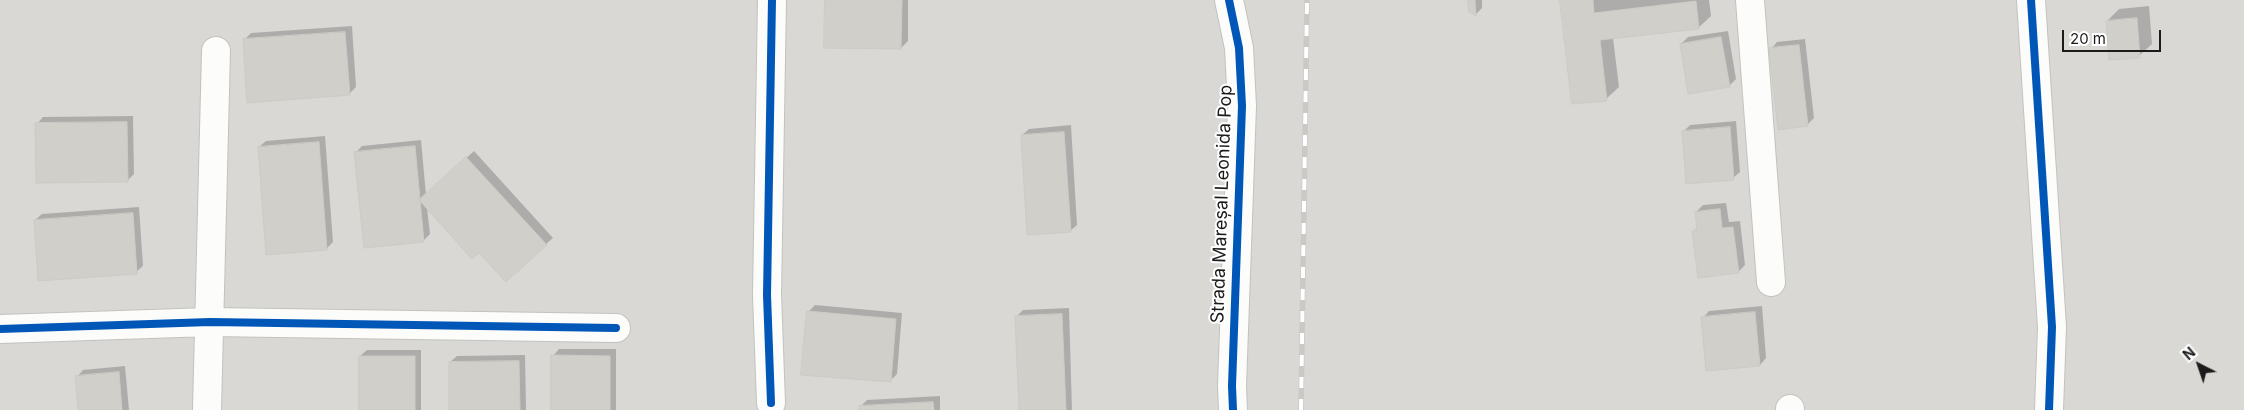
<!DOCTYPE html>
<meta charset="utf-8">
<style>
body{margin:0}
#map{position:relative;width:2244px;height:410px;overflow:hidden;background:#eae9e3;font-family:Inter,sans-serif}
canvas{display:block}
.north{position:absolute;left:2174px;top:340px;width:50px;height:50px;-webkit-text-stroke:4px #fff;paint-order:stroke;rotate:319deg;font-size:14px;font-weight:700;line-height:20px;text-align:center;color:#1b1b1b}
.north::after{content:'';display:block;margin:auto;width:18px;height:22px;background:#1b1b1b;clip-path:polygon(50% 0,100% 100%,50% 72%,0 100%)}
.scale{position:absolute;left:2062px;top:30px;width:99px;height:22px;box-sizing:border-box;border:2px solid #1b1b1b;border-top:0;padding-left:6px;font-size:15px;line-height:18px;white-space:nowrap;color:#1b1b1b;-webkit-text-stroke:4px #fff;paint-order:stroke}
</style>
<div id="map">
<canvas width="2244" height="410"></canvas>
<div class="north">N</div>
<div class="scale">20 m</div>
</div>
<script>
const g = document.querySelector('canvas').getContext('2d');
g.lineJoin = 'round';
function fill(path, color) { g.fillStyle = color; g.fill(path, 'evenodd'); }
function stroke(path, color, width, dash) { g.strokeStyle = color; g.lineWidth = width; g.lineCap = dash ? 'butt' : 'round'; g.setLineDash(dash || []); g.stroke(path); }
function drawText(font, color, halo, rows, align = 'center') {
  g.font = font + ' Inter,sans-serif'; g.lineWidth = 4; g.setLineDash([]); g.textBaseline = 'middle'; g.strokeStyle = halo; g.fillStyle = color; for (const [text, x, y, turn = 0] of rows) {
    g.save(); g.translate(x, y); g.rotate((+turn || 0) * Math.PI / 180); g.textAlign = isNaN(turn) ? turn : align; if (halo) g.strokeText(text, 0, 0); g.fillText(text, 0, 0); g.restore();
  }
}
fill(new Path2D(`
 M0,0H2244V410H0Z`), '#d9d8d5');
fill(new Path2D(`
 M826,0H908V41L901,48Z
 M1470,0H1482V8L1476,14L1470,11Z
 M1562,0H1709L1711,16L1698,28L1613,38L1619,87L1606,99Z
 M2149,6L2152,44L2139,56L2107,21L2119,9Z
 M352,26L356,87L349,94L244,40L251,33Z
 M1728,31L1736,79L1729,86L1681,44L1688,37Z
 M1805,39L1814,118L1807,125L1771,49L1777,42Z
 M133,116L134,174L128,180L37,124L43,117Z
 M1736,121L1740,172L1733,178L1683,132L1690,125Z
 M1071,125L1077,225L1070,231L1022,135L1029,129Z
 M325,136L333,242L326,249L259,147L266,141Z
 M421,140L426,195L474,151L553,238L546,244L479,251L427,208L430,234L423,241L356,152L362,146Z
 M1726,203L1729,222L1740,221L1745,265L1738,272L1693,232L1698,227L1696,212L1703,205Z
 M139,207L143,266L136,272L35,220L42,214Z
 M815,305L902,313L897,374L890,381L808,312Z
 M1762,306L1766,358L1760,365L1703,318L1709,311Z
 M1069,308L1072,410H1020L1016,317L1023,310Z
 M559,349H616V410H552L553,356Z
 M367,350H421V410H360V356Z
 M525,355L526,410H451L450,362L457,356Z
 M125,366L129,410H80L77,377L83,370Z
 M940,396V410H861L860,407L867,400Z`), '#0003');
const building = new Path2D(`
 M825,0H902L901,49L824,48Z
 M1468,0H1475L1476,16L1469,12Z
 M1560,0H1593L1594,13L1696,1L1699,29L1600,40L1607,101L1572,104Z
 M2137,18L2140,58L2109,60L2106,21Z
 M345,32L350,95L247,103L243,39Z
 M1721,37L1730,87L1688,94L1680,44Z
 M1799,45L1808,126L1778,130L1769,48Z
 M127,122L128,182L36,183L35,123Z
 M1730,127L1734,180L1686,184L1682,131Z
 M1064,132L1071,232L1027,235L1021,135Z
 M319,142L327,250L266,255L258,147Z
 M415,146L424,242L364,248L354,152Z
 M466,157L547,245L506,282L479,253L472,259L419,200Z
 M1720,209L1722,228L1733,227L1739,273L1698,278L1692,231L1697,230L1695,212Z
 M133,213L137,274L38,281L34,220Z
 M807,311L896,319L891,382L801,375Z
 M1755,312L1760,366L1706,371L1701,317Z
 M1062,314L1066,410H1019L1015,316Z
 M551,355L610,356V410H551Z
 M359,356H415V410H359Z
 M519,361L520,410H449V362Z
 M119,372L122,410H78L75,376Z
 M933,402L934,410H859V406Z`);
fill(building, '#d0cfca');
stroke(building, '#cdcbc5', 1);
const minor = new Path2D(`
 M1229,0L1239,48L1242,106L1232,386L1233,410
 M1750,0L1771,282
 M2031,0L2052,327L2049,410
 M0,329L210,322L616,328
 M771,403L767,295L772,0
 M1790,409V410
 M207,410L216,51`);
stroke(minor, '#c2c2bf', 30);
stroke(minor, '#fcfcfb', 28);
const rail = new Path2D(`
 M1301,410L1307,0`);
stroke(rail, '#c9c9c8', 5.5);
stroke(rail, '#fff', 4, [11]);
stroke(new Path2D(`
 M1229,0L1239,48L1242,106L1232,386L1233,410
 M2031,0L2052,327L2049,410
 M0,329L210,322L616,328
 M771,403L767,295L772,0`), '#0057b8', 8);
drawText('18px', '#1b1b1b', '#fff', [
 ["Strada Mareșal Leonida Pop",1222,204,-88]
]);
</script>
